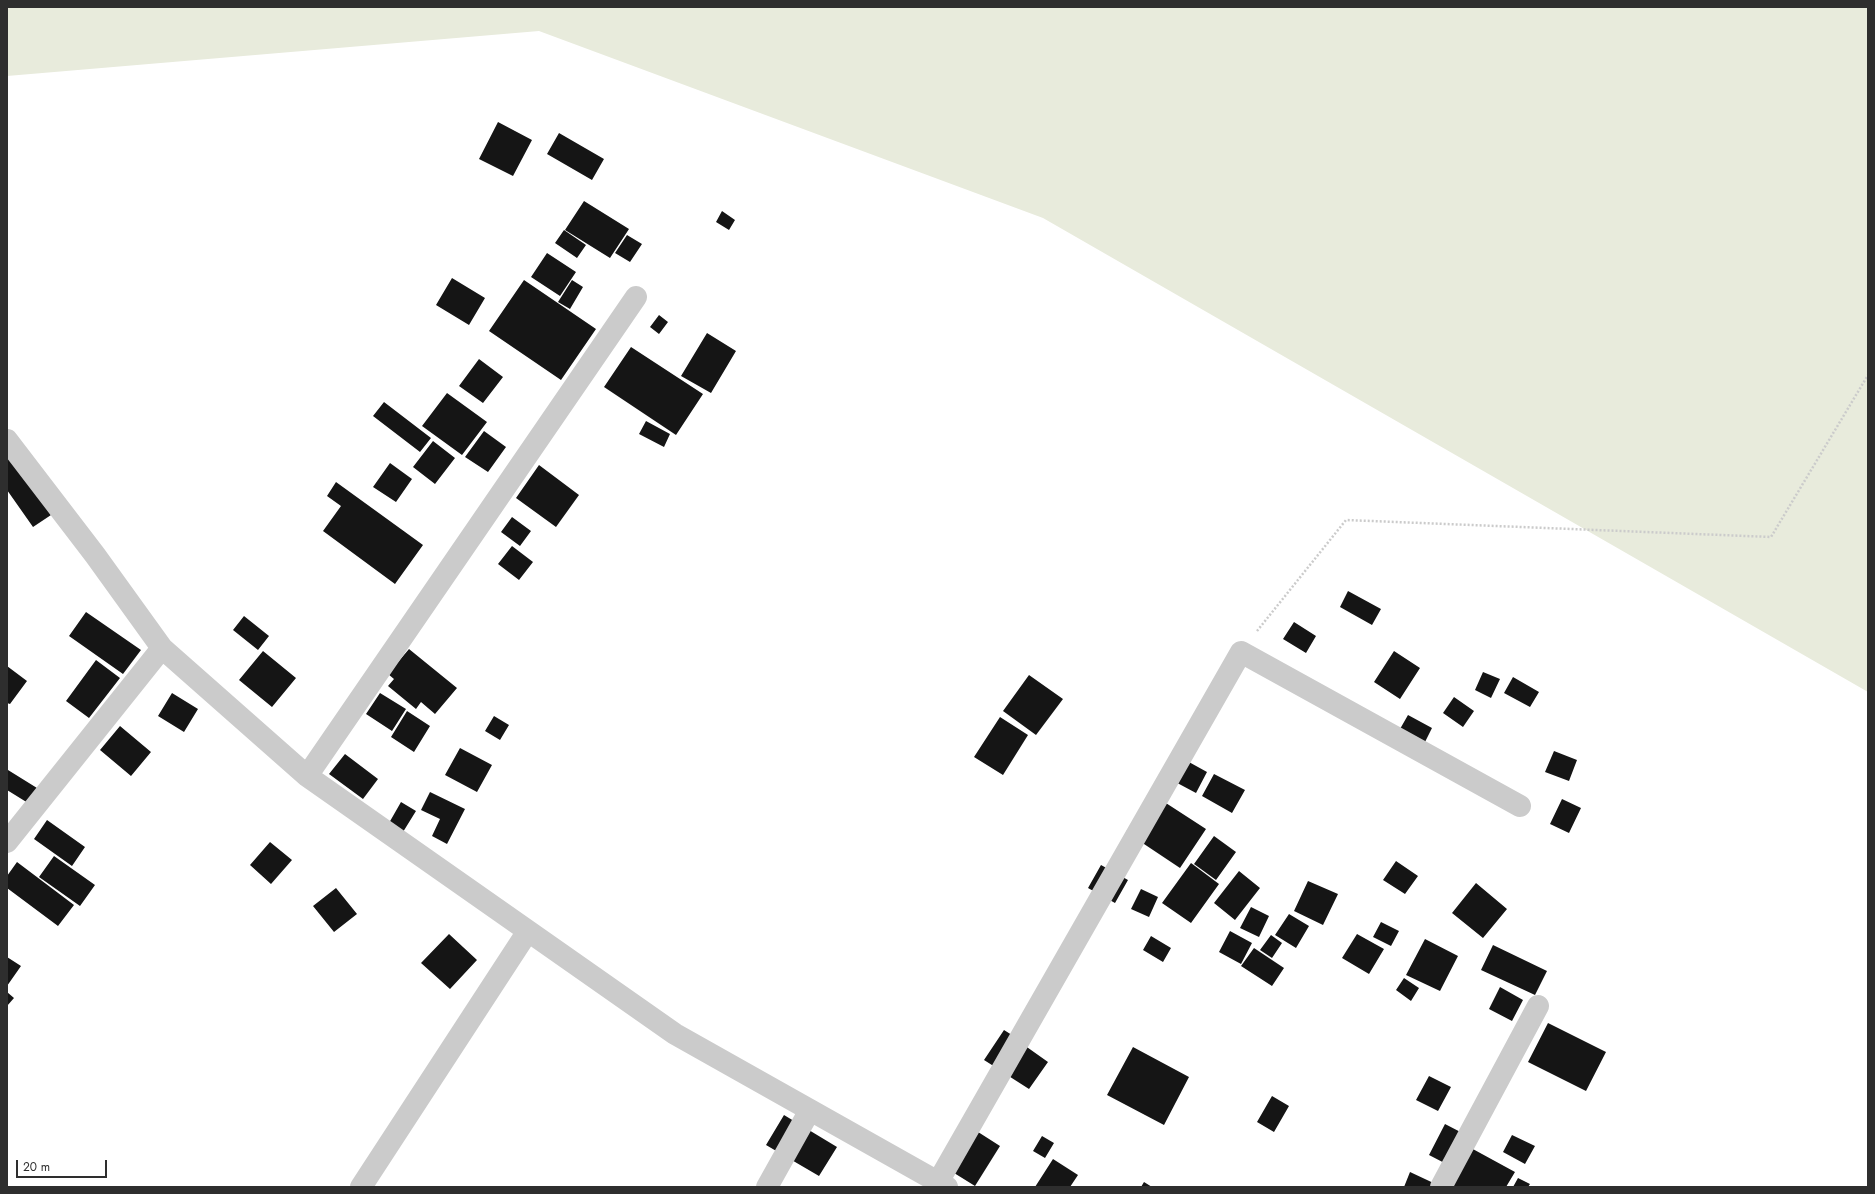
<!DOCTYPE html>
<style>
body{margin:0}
#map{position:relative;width:1875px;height:1194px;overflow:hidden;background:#fff;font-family:Jost,sans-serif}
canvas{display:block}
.frame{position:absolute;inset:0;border:8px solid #2e2e2e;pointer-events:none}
.scale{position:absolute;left:16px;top:1160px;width:91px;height:18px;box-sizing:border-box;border:2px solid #2e2e2e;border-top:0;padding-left:5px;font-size:12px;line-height:14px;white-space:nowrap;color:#2e2e2e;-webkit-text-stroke:3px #fff;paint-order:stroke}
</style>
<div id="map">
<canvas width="1875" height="1194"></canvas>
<div class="frame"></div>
<div class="scale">20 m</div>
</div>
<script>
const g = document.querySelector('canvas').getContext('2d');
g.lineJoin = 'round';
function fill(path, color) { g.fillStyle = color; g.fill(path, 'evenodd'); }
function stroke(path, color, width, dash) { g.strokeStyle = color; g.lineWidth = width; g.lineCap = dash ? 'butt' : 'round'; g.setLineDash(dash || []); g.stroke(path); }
fill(new Path2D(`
 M7,7H1868V692L1043,218L539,31L7,76Z`), '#e8ebdc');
fill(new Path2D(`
 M498,122L532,140L513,176L479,159Z
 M559,133L604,159L592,180L547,154Z
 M584,201L629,229L610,258L565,230Z
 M722,211L735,220L729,230L716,222Z
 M564,230L586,245L577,258L555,243Z
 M627,235L642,244L630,262L615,253Z
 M547,253L576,272L560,296L531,277Z
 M452,278L485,298L469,325L436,305Z
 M524,280L596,329L561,380L489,331Z
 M572,280L583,287L570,309L558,302Z
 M659,315L668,322L659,334L650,327Z
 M707,333L736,351L711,393L681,376Z
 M631,347L703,394L676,435L604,387Z
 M479,359L503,377L483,403L459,386Z
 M447,393L487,422L462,455L422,426Z
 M384,402L431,438L420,452L373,416Z
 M646,421L670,434L664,447L639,434Z
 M484,431L506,447L488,472L465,457Z
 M433,441L455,458L435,484L413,467Z
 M11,456L51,515L33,527L7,490V459Z
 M390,463L412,479L396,502L373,487Z
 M539,465L579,495L556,527L516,498Z
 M336,482L423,545L395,584L323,531L341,506L327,496Z
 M512,517L531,531L520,546L501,532Z
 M512,546L533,562L519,580L498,564Z
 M1348,591L1381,609L1372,625L1340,607Z
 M86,612L141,650L123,674L69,636Z
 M244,616L269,636L258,650L233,630Z
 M1294,622L1316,636L1306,653L1283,639Z
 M409,649L457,688L435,714L421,702L416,709L388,686L394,679L388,674Z
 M263,651L296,678L272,707L239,680Z
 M1394,651L1420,668L1400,699L1374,682Z
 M96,660L120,678L89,718L66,701Z
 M7,666L27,681L10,704L7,703Z
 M1483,672L1500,679L1491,698L1475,690Z
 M1029,675L1063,699L1036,735L1003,711Z
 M1513,677L1539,692L1530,707L1504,693Z
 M172,693L198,709L184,732L158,716Z
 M380,693L406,709L392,731L366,714Z
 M1454,697L1474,711L1463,727L1443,713Z
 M407,711L430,726L414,752L391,737Z
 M1408,715L1432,728L1421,750L1396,736Z
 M494,716L509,725L500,740L485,731Z
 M1000,717L1028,735L1003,775L974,757Z
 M120,726L151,752L131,776L100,750Z
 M460,748L492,765L477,792L445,775Z
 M1554,751L1577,760L1569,781L1545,772Z
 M345,754L378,779L363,799L329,774Z
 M1178,756L1207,772L1196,793L1166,777Z
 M8,770L37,788L28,803L7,790Z
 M1214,774L1245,790L1232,813L1202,796Z
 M430,792L465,809L447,844L432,836L440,819L421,810Z
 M1152,794L1206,829L1180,868L1126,832Z
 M1562,799L1581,808L1569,833L1550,824Z
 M401,802L416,811L403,832L389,823Z
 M47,820L85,847L72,866L34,839Z
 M1214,836L1236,852L1216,880L1194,864Z
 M270,842L292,860L271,884L250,865Z
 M54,856L95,885L80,906L39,877Z
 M1396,861L1418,876L1405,894L1383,880Z
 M17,862L74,905L58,926L7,888V876Z
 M1191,863L1219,884L1191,923L1162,903Z
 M1101,865L1128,880L1115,903L1088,888Z
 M1239,871L1260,888L1235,920L1214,903Z
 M1308,881L1338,894L1323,925L1294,911Z
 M1476,883L1507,909L1483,938L1452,913Z
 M336,888L357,914L334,932L313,906Z
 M1141,889L1158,897L1149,917L1131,909Z
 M1251,907L1269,916L1259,937L1240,928Z
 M1289,914L1309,926L1296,948L1275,935Z
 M1381,922L1399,931L1391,946L1373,937Z
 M1230,931L1252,943L1241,964L1219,952Z
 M449,934L477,960L450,989L421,963Z
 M1357,934L1384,949L1369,974L1342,958Z
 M1271,935L1282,943L1272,958L1260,950Z
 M1151,936L1171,948L1163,962L1143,950Z
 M1425,939L1458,956L1440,991L1406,975Z
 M1493,945L1547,971L1535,995L1481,970Z
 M1254,948L1284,968L1272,986L1241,966Z
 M7,957L21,966L7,986Z
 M1404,978L1419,988L1411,1001L1396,990Z
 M1500,987L1523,1000L1512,1021L1489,1009Z
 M7,992L14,998L7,1006Z
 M1548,1023L1606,1052L1586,1091L1528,1062Z
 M1004,1030L1023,1042L1003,1072L984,1060Z
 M1024,1045L1048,1062L1029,1089L1004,1073Z
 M1133,1047L1189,1077L1164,1125L1107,1095Z
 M1429,1076L1451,1087L1438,1111L1416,1100Z
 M1272,1096L1289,1106L1274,1132L1257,1122Z
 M784,1115L837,1147L819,1176L766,1145Z
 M964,1123L1000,1146L975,1186L938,1163Z
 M1445,1124L1472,1138L1456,1169L1429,1155Z
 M1512,1135L1535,1146L1525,1164L1503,1152Z
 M1042,1136L1054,1143L1045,1158L1033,1151Z
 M1471,1148L1515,1172L1506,1187H1449Z
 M1053,1159L1078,1175L1070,1187H1035Z
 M1410,1172L1442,1187H1404Z
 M1518,1178L1530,1184L1528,1187H1513Z
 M1144,1182L1152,1187H1141Z`), '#151515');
stroke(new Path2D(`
 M1257,631L1346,520L1771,537L1868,375`), '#cbcbcb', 2.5, [2, 2]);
stroke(new Path2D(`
 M7,440L95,555L162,648L307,776L675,1034L947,1187
 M307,776L636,297
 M7,842L162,648
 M938,1182L1241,652L1520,806
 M361,1187L528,931
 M767,1187L810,1110
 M1441,1187L1538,1006`), '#cbcbcb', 22);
</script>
